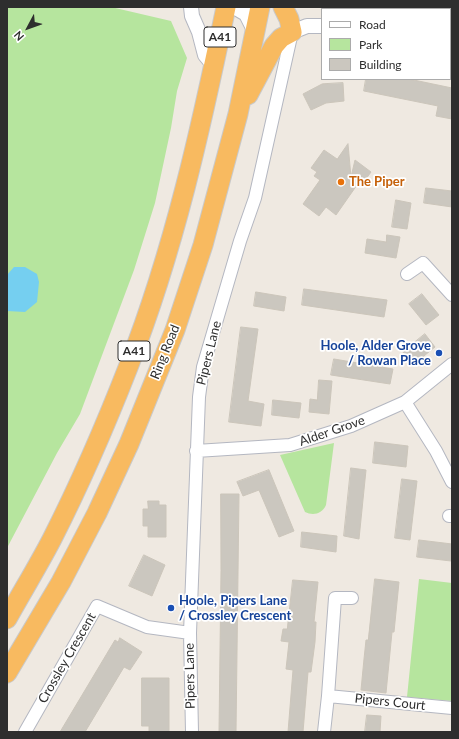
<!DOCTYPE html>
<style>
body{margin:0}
#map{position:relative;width:459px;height:739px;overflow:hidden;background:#efe9e1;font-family:Lato,sans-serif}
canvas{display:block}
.frame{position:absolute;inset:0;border:8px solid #2e2e2e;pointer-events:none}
.legend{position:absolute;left:321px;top:8px;width:130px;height:72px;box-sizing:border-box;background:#fff;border:1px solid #ababab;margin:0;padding:5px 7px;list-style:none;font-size:12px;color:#2e2e2e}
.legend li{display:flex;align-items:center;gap:8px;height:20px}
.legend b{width:20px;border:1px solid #ababab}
.north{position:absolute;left:8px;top:8px;width:40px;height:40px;-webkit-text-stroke:3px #fff;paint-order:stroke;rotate:229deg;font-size:11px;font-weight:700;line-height:16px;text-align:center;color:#2e2e2e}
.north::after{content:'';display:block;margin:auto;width:14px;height:18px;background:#2e2e2e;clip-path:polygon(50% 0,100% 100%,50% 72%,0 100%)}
</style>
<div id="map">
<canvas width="459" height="739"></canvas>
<div class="frame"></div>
<ul class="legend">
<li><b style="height:5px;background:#fff"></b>Road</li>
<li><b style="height:11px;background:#b6e59e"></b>Park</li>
<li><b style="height:11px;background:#cbc7bf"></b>Building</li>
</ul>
<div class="north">N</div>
</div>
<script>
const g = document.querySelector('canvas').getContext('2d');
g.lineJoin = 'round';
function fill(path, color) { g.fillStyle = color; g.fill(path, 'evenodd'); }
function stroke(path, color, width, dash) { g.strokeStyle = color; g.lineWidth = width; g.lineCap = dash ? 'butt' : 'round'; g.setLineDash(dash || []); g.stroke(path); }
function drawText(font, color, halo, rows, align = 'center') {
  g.font = font + ' Lato,sans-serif'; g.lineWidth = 3.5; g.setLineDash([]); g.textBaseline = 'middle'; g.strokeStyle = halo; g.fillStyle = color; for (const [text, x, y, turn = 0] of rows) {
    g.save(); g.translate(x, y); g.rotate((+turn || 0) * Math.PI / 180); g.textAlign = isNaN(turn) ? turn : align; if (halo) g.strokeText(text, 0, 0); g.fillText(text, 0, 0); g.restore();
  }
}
fill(new Path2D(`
 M7,7H111L171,21L187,58L177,91L171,128L155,203L134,270L80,414L57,453L7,548Z
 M334,443L326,505C322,514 313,516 305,512L280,455Z
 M419,579L452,583V701L407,697Z`), '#b6e59e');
fill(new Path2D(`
 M14,267H25L37,274L39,282L37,302L25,312L7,311V275Z`), '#75cff0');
const building = new Path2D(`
 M366,79H409L452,88V119L436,116L438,106L364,91Z
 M343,83L344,101L326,103L311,110L303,94L322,84Z
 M348,144L351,177L355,160L371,172L360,187L357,185L336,215L326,207L319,216L303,204L320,180L314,176L317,172L311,168L324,150L337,159Z
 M426,188L452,191V207L424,203Z
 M396,200L411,203L407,229L392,227Z
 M387,235L400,237L396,258L365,253L367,239L386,242Z
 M304,289L387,300L384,317L302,305Z
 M256,292L286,297L284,311L254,306Z
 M422,294L439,315L426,325L409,304Z
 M241,327L258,329L248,401L264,404L261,426L229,422Z
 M425,334L435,347L414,364L403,352Z
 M334,359L393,369L390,384L331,375Z
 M319,380L332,381L329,414L309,412L310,399L317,400Z
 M273,400L301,403L299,418L272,415Z
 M375,442L408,446L406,467L373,463Z
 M351,468L366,470L359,539L344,536Z
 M269,470L294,531L279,537L259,490L243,496L237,482Z
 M402,479L417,481L410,540L395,538Z
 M221,494H239L236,732H219L221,571Z
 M148,501H159V505H166V537H148V526H143V509H148Z
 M302,532L337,536L336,552L301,547Z
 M419,540L452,544L451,561L417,557Z
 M144,555L165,565L152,596L129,586Z
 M375,579L399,582L394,632H392L386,693L361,690L364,659L366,640H368Z
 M293,580L318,582L314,622H316L315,642L311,672H308L303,732H288L293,670L286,669L289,642L281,641L283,629H287Z
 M120,638L142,652L130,670L124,667L85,732H60L115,640L118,642Z
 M142,678H169V732H149V726H142Z
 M367,715L381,716L380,732H365Z`);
fill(building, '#cbc7bf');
stroke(building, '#cbc5ba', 1);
const minor = new Path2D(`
 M407,274L423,263L452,295
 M405,402L436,451L452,482
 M196,451L290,445L351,426L405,402L452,364
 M449,516H452
 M352,598H335L328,696L452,708
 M25,732L97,606L147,627L190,633
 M192,732L190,633L199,397L203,367L240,241L255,198L292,32
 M324,732L328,696`);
const tertiary = new Path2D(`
 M191,7L192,16L199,32L205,55L214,66
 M234,7L246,14L255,32
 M292,32L307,26H322
 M450,52H452`);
const trunk = new Path2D(`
 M248,95L274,46L281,38L292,32L289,19L283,7
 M7,619C22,592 38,566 52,539C81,482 106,424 129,365C174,250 201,128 226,7
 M7,673L61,582L97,513L129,444L175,330L203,245L238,114L260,7`);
stroke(minor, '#b4b7c1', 14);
stroke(tertiary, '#b4b7c1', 16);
stroke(trunk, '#c9c9c9', 21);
stroke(minor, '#fff', 12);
stroke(tertiary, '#fff', 14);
stroke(trunk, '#f8ba60', 19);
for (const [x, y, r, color] of [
 [341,182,4,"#e8710a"],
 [439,353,4,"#1a4fb4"],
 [171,608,4,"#1a4fb4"]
]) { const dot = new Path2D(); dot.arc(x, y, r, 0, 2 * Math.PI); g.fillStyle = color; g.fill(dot); stroke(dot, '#fff', 1.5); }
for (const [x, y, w] of [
 [220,37,32],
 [134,351,32]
]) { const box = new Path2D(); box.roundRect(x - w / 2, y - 10, w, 20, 3); g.fillStyle = '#fff'; g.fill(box); stroke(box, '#2e2e2e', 1); }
drawText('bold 12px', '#2e2e2e', null, [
 ["A41",220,37],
 ["A41",134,351]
]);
drawText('bold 13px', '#c56008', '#fff', [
 ["The Piper",349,182]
], 'left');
drawText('bold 13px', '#164399', '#fff', [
 ["Hoole, Alder Grove",431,346],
 ["/ Rowan Place",431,361],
 ["Hoole, Pipers Lane",179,601,"left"],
 ["/ Crossley Crescent",179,616,"left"]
], 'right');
drawText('13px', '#2e2e2e', '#fff', [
 ["Ring Road",165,352,-68],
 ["Pipers Lane",209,353,-76],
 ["Alder Grove",332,431,-19],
 ["Crossley Crescent",67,658,-60],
 ["Pipers Lane",190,676,-91],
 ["Pipers Court",390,702,6]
]);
</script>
